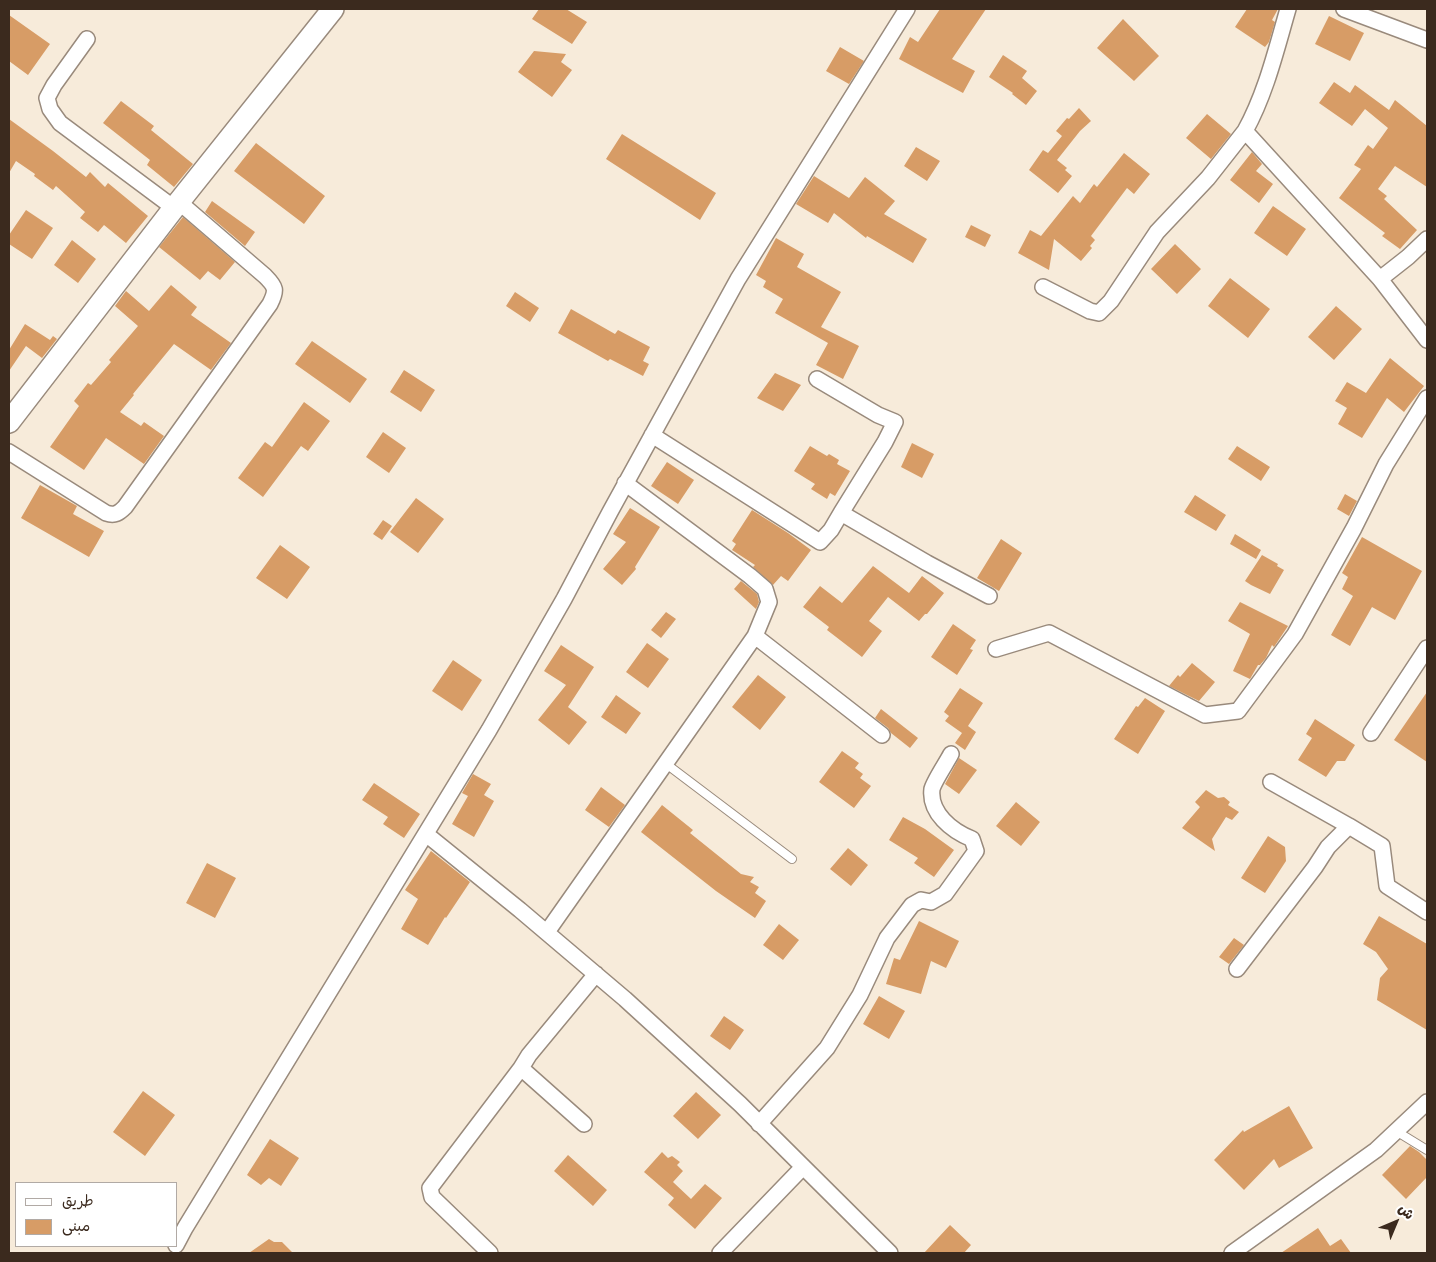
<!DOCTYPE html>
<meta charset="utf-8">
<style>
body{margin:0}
#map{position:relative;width:1436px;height:1262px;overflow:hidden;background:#f7ebda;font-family:Mali,"Playpen Sans Arabic",sans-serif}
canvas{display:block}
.frame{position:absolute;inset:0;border:10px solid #3b2a1e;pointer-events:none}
.legend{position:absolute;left:15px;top:1182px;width:162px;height:65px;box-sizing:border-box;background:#fff;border:1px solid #b1aaa5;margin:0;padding:6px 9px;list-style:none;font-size:15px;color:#3b2a1e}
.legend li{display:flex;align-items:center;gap:10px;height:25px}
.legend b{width:25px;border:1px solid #b1aaa5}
.north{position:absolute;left:1371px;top:1197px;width:50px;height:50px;-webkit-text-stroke:4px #fff;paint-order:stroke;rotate:45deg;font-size:14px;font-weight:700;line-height:20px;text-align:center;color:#3b2a1e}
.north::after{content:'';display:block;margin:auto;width:18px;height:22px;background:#3b2a1e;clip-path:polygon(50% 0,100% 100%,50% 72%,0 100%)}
</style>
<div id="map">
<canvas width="1436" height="1262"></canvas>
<div class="frame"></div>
<ul class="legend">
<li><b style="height:6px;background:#fff"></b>طريق</li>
<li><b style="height:14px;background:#d79c66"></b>مبنى</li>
</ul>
<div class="north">ش</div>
</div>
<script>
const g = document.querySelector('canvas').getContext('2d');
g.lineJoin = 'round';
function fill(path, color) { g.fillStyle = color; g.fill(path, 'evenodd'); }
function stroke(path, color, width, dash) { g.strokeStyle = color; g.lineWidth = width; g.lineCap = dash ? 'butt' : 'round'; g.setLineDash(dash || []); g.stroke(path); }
fill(new Path2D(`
 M539,9H566L587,22L572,44L532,19Z
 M940,9H986L952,59L975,71L963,93L899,59L910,37L918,42Z
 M1247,9H1278L1272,20L1275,22L1269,42L1265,47L1235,27Z
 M9,15L50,44L28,75L9,61Z
 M1329,16L1364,33L1350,61L1315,44Z
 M1123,19L1159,56L1134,81L1097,48Z
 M840,47L864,61L849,84L826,71Z
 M534,51L566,54L561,62L572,70L552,97L518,72Z
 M1003,55L1027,71L1022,78L1037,91L1026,105L1012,94L1013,93L989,77Z
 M1334,82L1350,93L1355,85L1389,110L1395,100L1427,126V187L1395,166L1378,189L1387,196L1384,199L1417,230L1400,249L1382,236L1385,233L1339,198L1361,169L1354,165L1368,145L1373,149L1388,128L1365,109L1352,126L1319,103Z
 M121,101L154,126L151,130L193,164L174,187L147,165L150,160L103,123Z
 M1079,108L1091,121L1080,131L1057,160L1067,168L1065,170L1072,176L1058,193L1029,170L1043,150L1048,153L1062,136L1056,131L1067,118L1069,119Z
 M1207,114L1231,134L1211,159L1186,138Z
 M9,119L53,151L86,177L90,172L105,187L108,183L148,216L126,243L104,225L98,232L80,218L85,212L56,186L53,190L34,176L35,174L16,161L9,173Z
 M622,134L716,193L700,220L606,159Z
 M256,143L325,196L304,224L234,171Z
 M916,147L940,161L927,181L904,166Z
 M1252,152L1262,164L1256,171L1273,184L1259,203L1230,180Z
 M1124,153L1150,174L1134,194L1127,188L1091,236L1095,240L1090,246L1092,248L1081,261L1054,239L1049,270L1018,253L1030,230L1041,236L1073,196L1080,203L1094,184L1097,187Z
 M814,176L849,198L865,177L895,201L884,214L927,239L913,263L867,236L866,238L834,213L828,223L796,204Z
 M212,201L255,232L245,246L205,212Z
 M1273,206L1306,229L1287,256L1254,233Z
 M26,210L53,228L32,259L9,244V235Z
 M183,217L235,262L220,280L208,271L200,280L159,247Z
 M971,225L991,235L985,247L965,237Z
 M776,238L804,254L797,267L841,292L821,327L859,346L843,379L816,365L828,343L775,313L783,299L763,287L766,281L756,275Z
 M72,240L96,259L78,283L54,265Z
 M1175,244L1201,269L1177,294L1151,269Z
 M1230,278L1270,309L1248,338L1208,306Z
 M171,285L197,307L191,315L231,343L211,370L174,344L133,394L134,395L120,412L141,426L144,422L164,436L144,464L106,438L84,470L50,447L79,406L74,401L88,383L91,385L111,362L109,360L138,326L115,306L126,291L149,311Z
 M515,292L539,308L530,322L506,306Z
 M1336,306L1362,329L1334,360L1308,337Z
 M571,309L615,334L618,330L650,347L643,361L649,364L643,376L610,359L608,361L558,333Z
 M25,324L50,340L53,336L57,339L42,358L26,346L9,371V350Z
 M312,341L367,379L350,403L295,364Z
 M1390,358L1424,386L1404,412L1387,398L1362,438L1338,424L1347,408L1335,401L1347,382L1366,393Z
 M404,370L435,390L421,412L390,392Z
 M775,373L801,385L783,411L757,398Z
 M304,402L330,421L308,451L301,446L263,497L238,478L265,442L272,447Z
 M383,432L406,448L389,473L366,457Z
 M912,443L934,454L922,478L901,467Z
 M810,446L827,456L829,454L839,460L837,464L850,471L835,496L830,493L827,499L811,489L815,484L794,471Z
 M1237,446L1270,467L1261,481L1228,459Z
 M667,462L694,480L678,504L651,486Z
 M40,485L77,506L73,514L104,531L89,557L21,518Z
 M1345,494L1357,501L1349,516L1337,509Z
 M1195,495L1226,515L1216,531L1184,512Z
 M416,498L444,519L418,553L390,532Z
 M630,508L660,527L635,567L636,569L622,585L603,569L626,542L613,534Z
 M752,510L788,533L811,550L788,581L781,576L773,585L753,567L755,565L732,550L736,544L732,541Z
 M383,520L392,526L382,540L373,534Z
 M1235,534L1261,550L1256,559L1230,544Z
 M1362,537L1422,571L1395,620L1372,607L1350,646L1331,635L1353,596L1342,589L1348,577L1342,573Z
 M1001,539L1022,553L999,591L977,578Z
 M280,545L310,567L287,599L256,578Z
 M1262,555L1278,564L1277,566L1284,570L1270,594L1251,585L1245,581Z
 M873,566L909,593L922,576L944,593L927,614H925L919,621L888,597L869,621L882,631L862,657L827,630L829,627L803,607L820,586L842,603Z
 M741,581L757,594L759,602L756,609L734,589Z
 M1240,602L1288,626L1274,647L1272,645L1266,658L1260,665H1258L1250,679L1233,671L1250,634L1228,621Z
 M666,612L676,619L661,638L651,630Z
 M953,624L976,640L970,649L973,650L957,675L931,657Z
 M647,643L669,659L648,688L626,672Z
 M561,645L594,667L568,707L587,722L569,745L538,720L566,685L544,671Z
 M453,660L482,680L462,711L432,691Z
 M1192,663L1215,682L1199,701L1169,686L1178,675L1180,677Z
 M758,675L786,697L760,730L732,707Z
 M960,688L983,703L968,726L976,732L965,750L955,743L962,733L945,721L949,716L944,712Z
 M1427,692V762L1394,740Z
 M616,695L641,713L626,734L601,717Z
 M1145,698L1165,711L1138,754L1114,739L1136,706L1138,707Z
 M881,709L918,738L910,748L891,733L888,728L875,718Z
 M1315,719L1355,745L1345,761H1337L1326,777L1298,760L1312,738L1306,734Z
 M842,751L859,763L855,768L863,774L860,778L871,786L854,808L819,782Z
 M959,758L977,770L959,794L945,784Z
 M473,774L491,784L484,795L494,801L474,837L452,824L468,796L462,793Z
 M374,783L420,814L404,838L383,824L388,817L362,800Z
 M601,787L625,805L609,827L585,810Z
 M1206,790L1218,798L1224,797L1230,802L1228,805L1239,812L1232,820L1226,817L1212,839L1215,851L1182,828L1200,807L1195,802Z
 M1016,802L1040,822L1021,846L996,826Z
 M662,805L693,830L690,833L741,874L754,877L750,882L759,887L755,893L766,901L755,918L716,891L641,832Z
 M903,817L925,829L954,850L934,877L914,863L918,858L889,840Z
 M1268,836L1285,847L1286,861L1265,893L1241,878Z
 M848,848L868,865L851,886L830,869Z
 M431,851L470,882L446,918L445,917L428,945L401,929L418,899L405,890Z
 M207,863L236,878L215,918L186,903Z
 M1379,916L1427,944V1030L1377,1000L1380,978L1388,969L1376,952L1363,944Z
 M919,921L959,941L946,968L931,961L921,994L886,984L894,958L900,960Z
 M779,924L799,940L783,960L763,945Z
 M1234,938L1244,945L1229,964L1219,957Z
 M879,996L905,1011L889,1039L863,1024Z
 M724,1016L744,1030L730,1050L710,1036Z
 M143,1091L175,1115L145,1156L113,1132Z
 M696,1092L721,1115L698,1139L673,1116Z
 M1289,1106L1313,1148L1279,1168L1274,1159L1244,1190L1214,1160L1243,1130L1244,1132Z
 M270,1139L299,1158L281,1186L269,1178L261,1185L247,1175Z
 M1410,1146L1419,1152L1427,1160V1177L1406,1199L1382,1175Z
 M662,1152L668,1158L672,1156L680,1162L677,1165L683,1171L673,1182L691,1199L705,1184L722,1198L695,1229L668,1205L674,1198L644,1172Z
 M568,1155L607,1190L593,1206L554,1171Z
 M950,1225L971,1245L964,1253H924Z
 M1318,1228L1330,1246L1341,1239L1351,1253H1281Z
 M269,1239L274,1242H282L293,1253H249Z`), '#d79c66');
const lane = new Path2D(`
 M665,763L792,859
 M1396,1131L1427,1150`);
const street = new Path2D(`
 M1288,9C1276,50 1266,93 1245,131L1380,279L1427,340
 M1344,9L1427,40
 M87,39L54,85L47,98L50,109L60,123L174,208
 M1380,279L1408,257L1427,239
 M1043,287L1090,311L1099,313L1111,301L1157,232L1208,178L1245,131
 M817,379L878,415L895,422L885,442L841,513
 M652,435L820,542L831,530L841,513L927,563L989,596
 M9,452L106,513C115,516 119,513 125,507L270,304C277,290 276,287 265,276L179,202
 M755,636L882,735
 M996,649L1049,633L1205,715L1238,711L1295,634L1354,528L1386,464L1427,398
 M1371,733L1427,648
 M1271,782L1349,826
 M426,834L520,910L625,999L740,1104L890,1253
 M547,932L755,636L769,602L765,589L750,576L625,483
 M1237,969L1315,867L1328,847L1349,826L1382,846L1387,886L1427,912
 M584,1124L521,1068L529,1055L596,974
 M759,1124L827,1048L860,995L887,938L912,905L921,900L931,902L945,894L976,851L972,839C952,831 929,813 932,789C934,781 947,762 951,754
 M176,1245L185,1228L489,730L564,599L610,512L738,279L907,9
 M490,1253L432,1197L430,1188L521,1068
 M720,1253L803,1167
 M1232,1253L1376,1150L1427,1102`);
const secondary = new Path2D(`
 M9,422L174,208L333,9`);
stroke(lane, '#998a7c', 10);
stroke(street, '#998a7c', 18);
stroke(secondary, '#998a7c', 24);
stroke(lane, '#fff', 8);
stroke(street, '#fff', 15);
stroke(secondary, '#fff', 21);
</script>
